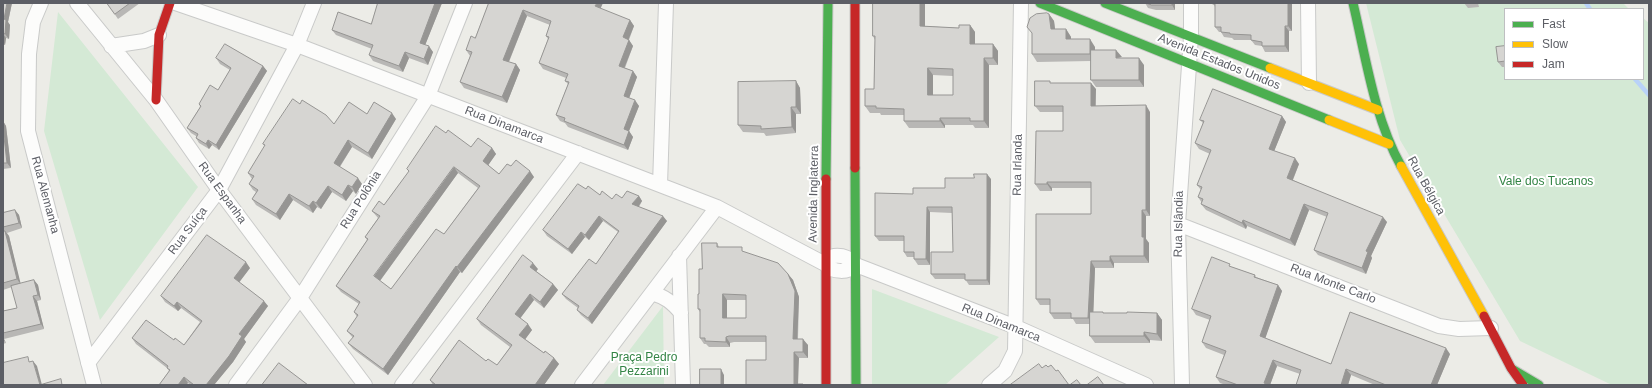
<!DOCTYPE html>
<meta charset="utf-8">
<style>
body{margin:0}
#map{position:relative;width:1652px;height:388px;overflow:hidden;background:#ecece7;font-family:Helvetica,sans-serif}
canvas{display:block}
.frame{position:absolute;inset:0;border:4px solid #5c5e65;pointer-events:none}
.legend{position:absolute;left:1504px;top:8px;width:140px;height:72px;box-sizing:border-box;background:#fff;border:1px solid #bebfc1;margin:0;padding:5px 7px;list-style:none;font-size:12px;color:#5c5e65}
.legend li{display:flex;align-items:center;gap:8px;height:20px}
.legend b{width:20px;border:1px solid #bebfc1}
</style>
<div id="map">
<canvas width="1652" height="388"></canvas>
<div class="frame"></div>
<ul class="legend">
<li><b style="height:5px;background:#4caf50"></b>Fast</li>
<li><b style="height:5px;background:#ffc107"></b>Slow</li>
<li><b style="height:5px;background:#c62828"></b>Jam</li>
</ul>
</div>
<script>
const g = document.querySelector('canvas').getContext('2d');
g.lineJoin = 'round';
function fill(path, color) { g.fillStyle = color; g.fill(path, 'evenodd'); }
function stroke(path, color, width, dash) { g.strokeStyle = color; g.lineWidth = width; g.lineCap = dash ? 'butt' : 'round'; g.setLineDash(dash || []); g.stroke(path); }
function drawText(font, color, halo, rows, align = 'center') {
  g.font = font + ' Helvetica,sans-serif'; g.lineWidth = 4; g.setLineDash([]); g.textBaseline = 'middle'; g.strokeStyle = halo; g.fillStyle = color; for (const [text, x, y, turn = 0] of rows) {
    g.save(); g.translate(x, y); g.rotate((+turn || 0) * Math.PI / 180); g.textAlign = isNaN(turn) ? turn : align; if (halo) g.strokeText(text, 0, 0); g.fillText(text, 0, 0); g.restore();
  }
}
fill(new Path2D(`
 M1366,3H1623L1629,9H1505V79H1643V18L1649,23V385H1612L1520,341L1400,140Z
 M58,12L198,187L100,320L44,131Z
 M872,289L999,337L945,385H872Z
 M663,306L664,385H603Z`), '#d4e9d5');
stroke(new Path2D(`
 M1586,3L1590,9
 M1635,79L1649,95`), '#b9d2f8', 4.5);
const street = new Path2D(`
 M41,3L33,22L29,54L28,131L94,385
 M77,3L156,100L219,190L365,385
 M175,3L297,45L717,207L825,264C833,273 848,273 856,265
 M1308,3L1309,83
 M111,46L144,41L159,35
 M660,185L666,3
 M1178,224L1439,326L1459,329L1491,328
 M679,256L683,385
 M825,264L834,256C844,255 849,258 856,265L1016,327L1146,385
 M652,293C665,297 672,302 681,313
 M88,363L219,190L297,45L314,3
 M236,385L300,298L428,96L465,3
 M402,385L578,153
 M582,385L717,207
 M989,385L1005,371L1015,351L1021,3
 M1182,385L1178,224L1191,37V3`);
const fast = new Path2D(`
 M1040,3L1329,120
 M1105,3L1270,68
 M1353,3C1366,58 1374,117 1401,166
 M855,168L856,385
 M826,179L828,3
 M1512,369L1539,385`);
const slow = new Path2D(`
 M1270,68L1378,110
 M1329,120L1389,144
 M1401,166L1484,316`);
const jam = new Path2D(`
 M855,3V168
 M156,100L159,35L170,3
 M826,179V385
 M1484,316L1511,368L1523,385`);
stroke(street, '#c9cac9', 16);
stroke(fast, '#c9c9c8', 11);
stroke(slow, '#c9c9c8', 11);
stroke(jam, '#c9c9c8', 11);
stroke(street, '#fcfcfb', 14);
stroke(fast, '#4caf50', 9);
stroke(slow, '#ffc107', 9);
stroke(jam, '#c62828', 9);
fill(new Path2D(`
 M3,3H12L8,22L10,25L9,39L6,38L5,45H3Z
 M107,3H140L118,19Z
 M378,3H442L425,45L433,52L428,65L409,58L403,72L373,61L369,55L372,49L336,35L332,30L371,24Z
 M489,3L601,9L630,20L634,26L629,40L633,46L625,68L633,71L637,77L629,98L639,106L629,131L633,137L628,150L568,127L565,123L560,121L556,115L568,84L565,81L566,78L543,69L539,63L548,39L546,36L550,25L527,16L509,62L516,64L520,70L507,103L464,88L460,82L470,56L466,50L475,38Z
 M925,3V26L959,28L970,25L975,32V44H993L998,51V65H989V128H975L973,125H945V128H909L904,121V115H881L880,113H870L865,106L874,89L875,40L873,36ZM933,75L953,76V95H933Z
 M1145,3H1175V10H1156L1148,8Z
 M1213,3H1292V31H1289V52H1265L1262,46L1255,45L1251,40H1234L1232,38L1224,37L1221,32H1219L1215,27V7Z
 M1464,3H1478L1479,7L1468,8Z
 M1049,14L1054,21L1055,29H1066L1071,37V39L1095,47V50L1144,65V87H1096L1091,80V61L1037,62L1032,54Z
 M1505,46V67H1502L1498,62Z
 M216,58L263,66L267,71L219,150L212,145L209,149L199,143L196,138V136L191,133L187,128L200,107L199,104L218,90L230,70L220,64Z
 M796,81L800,88L801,114H796V133L766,136L764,133L743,132L738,125Z
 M1051,83L1096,89V106L1150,112V216H1146V239L1149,243V263H1114V268H1095L1093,312L1104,313H1157L1162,320V341L1150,340V343H1095L1090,336V324H1076L1073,319H1054L1050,313V305H1040L1036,299L1091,214V188H1052V191H1040L1035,184L1063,131V112H1040L1035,106Z
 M300,104L334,124L367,114L396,119L372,159L352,147L340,167L362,184L356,194L353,191L346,201L332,192L321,209L317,207L313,213L293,200L280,220L256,205L252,199L256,192L253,190L249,184L252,179L248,173L265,147L263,144Z
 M1282,116L1286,122L1274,151L1299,164L1293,180L1387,222L1371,256L1372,258L1366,274L1318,255L1314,250L1327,217L1309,210L1295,246L1247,226L1246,229L1206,210L1201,204L1202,203L1198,197L1201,190L1197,185L1210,154L1199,149L1195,143L1203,123L1200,120Z
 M3,121L6,126L11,168L3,169Z
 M471,147L492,148L496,154L488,165L499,174L511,166L534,177L462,273L460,272L388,375L353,349L348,343L353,338L347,331L357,317L354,312L359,304L341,292L336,286L367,240L365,237L378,218L372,211L384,205L409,172L407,169ZM458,173L478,188L444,234L391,289L380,281Z
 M991,179L990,285H969L965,279H935L931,274L953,252L952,213L930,212V265H918L914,259V257H907L904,252V241H879L875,236L913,194L945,188Z
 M586,189L612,199L622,198L639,196L642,201L639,207L667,221L592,324L581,315L577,310L578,308L566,299L562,294L596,264L618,232L603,221L589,240L585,237L572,254L547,236L543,230Z
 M15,210L19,215L22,228L7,233L9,236L20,284L34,280L38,285L41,300L37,301L44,329L4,339L6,343L3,344V311L17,308L12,287L3,290V213Z
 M717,243L719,247L745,252L788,274L793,280L799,297L798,339L808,345V358H799L746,385L766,360V342H734L730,343V347H709L706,344H704L700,338V312L698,309L702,269ZM727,300H746V318H727Z
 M1232,267L1255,275L1256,277L1278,285L1282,291L1265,338L1331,364L1450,354L1437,385H1375L1351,375L1348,385H1296L1300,374L1277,366L1270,385H1226L1220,383L1216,377L1224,355L1206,348L1202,342L1210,320L1196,315L1192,309Z
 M250,268L239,282L268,306L244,339L246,342L233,362L214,385H190L188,383L186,385H159L169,371L167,368L136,344L132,338L174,340L184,345L200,322L181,308L178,311L165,302L161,296Z
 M538,269L536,271L553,284L558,290L544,308L534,300L520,318L532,330L525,339L544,353L554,358L559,364L544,385H433L430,380L486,361L497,365L510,347L481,325L477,319Z`), '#b8b7b5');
fill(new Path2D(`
 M7,3H12L8,22L10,25L9,39L5,34L4,19Z
 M435,3H442L424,48L420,43Z
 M597,3H603L599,12L595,6Z
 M920,3H925V33L920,26Z
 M1172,3H1175V10L1172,5Z
 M1288,3H1292V31L1288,26Z
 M523,10L527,16L507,66L503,60Z
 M1049,14L1054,21L1056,37L1051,29Z
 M630,20L634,26L627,43L623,37Z
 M970,25L975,32V51L970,44Z
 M1285,26L1289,31V52L1285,46Z
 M1066,29L1071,37V47L1066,39Z
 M3,34L6,38L5,45L3,41Z
 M1090,39L1095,47V61L1090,54Z
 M629,40L633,46L623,71L619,66Z
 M993,44L998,51V65L993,58Z
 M429,46L433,52L428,65L424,59Z
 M1116,50L1122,57L1116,58Z
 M405,52L409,58L403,72L399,66Z
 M984,58L989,65V128L984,121Z
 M1139,58L1144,65V87L1139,80Z
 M516,64L520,70L507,103L502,97Z
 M263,66L267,71L219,150L216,145Z
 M928,68L933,75V102L928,95Z
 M633,71L637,77L628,101L624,96Z
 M3,73L4,74V91L3,89Z
 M796,81L800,88L801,114L796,107Z
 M1091,83L1096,89L1095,112L1091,106Z
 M635,100L639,106L629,131L633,137L628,150L624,145V129Z
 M1146,105L1150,112V216L1146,210Z
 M791,107L796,114V133L792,127Z
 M392,113L396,119L372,159L368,153Z
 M1282,116L1286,122L1273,154L1269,149Z
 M940,118L945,125V128L940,121Z
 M3,121L6,126L11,168L7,163L3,128Z
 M208,140L212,145L209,149L206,144Z
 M348,140L352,147L338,169L334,163Z
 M492,148L496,154L487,167L483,161Z
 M1295,158L1299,164L1291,184L1287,178Z
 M454,167L458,173L379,282L374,276Z
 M530,171L534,177L462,273L457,267Z
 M987,174L991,179L990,285L987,280Z
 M358,178L362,184L356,194L352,187Z
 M1047,182L1052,188V191L1047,184Z
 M348,185L353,191L346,201L342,195Z
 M328,186L332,192L321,209L316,203Z
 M289,194L293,200L280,220L276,214Z
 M639,196L642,201L636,210L632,204Z
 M313,201L317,207L313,213L309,206Z
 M1304,204L1309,210L1295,246L1290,240Z
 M927,207L930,212V265L926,259Z
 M15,210L19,215L22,228L19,223Z
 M1142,210L1146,216V239L1149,243V263L1144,256L1142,237Z
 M599,216L603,221L589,240L585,235Z
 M663,216L667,221L592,324L588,318Z
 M1383,217L1387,222L1371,256L1372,258L1366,274L1362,268L1366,251Z
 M1243,220L1247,226L1246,229L1242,223Z
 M5,231L9,236L21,285L17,279Z
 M581,232L585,237L572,254L568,249Z
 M1110,256L1114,263V268L1110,261Z
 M1091,261L1095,268L1093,324L1088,318Z
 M246,262L250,268L238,284L234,278Z
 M533,263L538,269L535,273L530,267Z
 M456,266L460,272L388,375L383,369Z
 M788,274L793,280L799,297L797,345L793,339Z
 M34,280L38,285L41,300L38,295Z
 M553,284L558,290L544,308L540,302Z
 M1278,285L1282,291L1264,342L1260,336Z
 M530,294L534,300L519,320L515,314Z
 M723,294L727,300V324L723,318Z
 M33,296L37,301L44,329L41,324Z
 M264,301L268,306L244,339L246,342L233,362L214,385H206L239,334Z
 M177,302L181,308L178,311L174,306Z
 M1157,313L1162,320V341L1157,334Z
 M528,324L532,330L524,341L519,335Z
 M1144,332L1150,340V343L1144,336Z
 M3,337L6,343L3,339Z
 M726,337L730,343V347L726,342Z
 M803,339L808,345V358L803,352Z
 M1446,348L1450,354L1437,385H1431Z
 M794,352L799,358L798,385L794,384Z
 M554,358L559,364L544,385H535Z
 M1273,360L1277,366L1270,385H1266L1264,383Z
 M33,361L37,366L42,385H40Z
 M721,369L724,375V385H721Z
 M1346,369L1351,375L1348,385H1341Z
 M184,377L188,383L186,385H178Z`), '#969593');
const building = new Path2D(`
 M3,3H7L4,19L6,20L5,34L3,33Z
 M107,3H130L115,14Z
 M378,3H435L420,43L429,46L424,59L405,52L399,66L369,55L373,45L332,30L338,12L371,24Z
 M489,3H597L595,6L630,20L623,37L629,40L619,66L633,71L624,96L635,100L624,129L629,131L624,145L564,121L565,118L556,115L569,82L565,81L568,74L539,63L549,37L546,36L551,21L523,10L503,60L516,64L502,97L460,82L472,52L466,50L471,36L475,38Z
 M873,3H920V26L959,28V25H970V44H993V58H984V121H970V118H940V121H904V109L876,108V106H865V89H874L875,36H873ZM928,68L953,69V95H928Z
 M1146,3H1172V5H1152Z
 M1213,3H1288V26H1285V46H1262V42L1251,40V35L1230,34V33L1221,32V27H1215V4H1213Z
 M1047,13L1049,14L1051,29H1066V39H1090V54H1032V33L1027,27L1030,18L1036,14Z
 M225,44L263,66L216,145L208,140L206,144L196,138L198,134L187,128L201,106L199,104L210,85L218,90L231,68L216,58Z
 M1505,46V61L1498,62L1496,47Z
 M1091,50H1116V58H1139V80H1091Z
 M796,81V107H791L792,127L761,129V126L738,125V82Z
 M1035,81H1050V83H1091V106L1146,105V210H1142V237H1144V256H1110V261H1091L1088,318H1071V313H1050V299H1036V214H1091V182H1047V184H1035L1036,131H1063V106H1035Z
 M1213,89L1282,116L1269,149L1295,158L1287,178L1383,217L1366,251L1368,252L1362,268L1314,250L1328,213L1304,204L1290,240L1243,220L1242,223L1201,204L1203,199L1198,197L1202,187L1197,185L1211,150L1195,143L1204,121L1200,120Z
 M293,99L300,104L302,100L326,115L334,124L349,102L367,114L374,102L392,113L368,153L348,140L334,163L358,178L352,187L348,185L342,195L328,186L316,203L313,201L309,206L289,194L276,214L252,199L258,190L249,184L254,176L248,173L265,145L263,144Z
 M436,126L446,133L448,130L471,147L478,138L492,148L483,161L499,174L507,164L511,166L516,160L530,171L457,267L456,266L383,369L348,343L354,336L347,331L358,315L354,312L360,302L336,286L368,239L365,237L380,216L372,211L379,201L384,205L409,171L407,169ZM454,167L480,186L444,234L436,229L391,289L374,276Z
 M3,128L7,163H3Z
 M974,174H987V280H965V274H931V252H953L952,207H927L926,259H914V252H904V236H875V193L913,194V188H945V178H974Z
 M578,184L586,189L588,186L600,195L602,191L612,199L616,194L622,198L627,191L639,196L632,204L663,216L588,318L577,310L579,306L562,294L589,259L596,264L619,231L599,216L585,235L581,232L568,249L543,230Z
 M15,210L19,223L3,227V213Z
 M3,231H5L17,279L3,283Z
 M207,235L246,262L234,278L264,301L239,334L242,336L229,356L206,385H194L184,377L178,385H159L170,370L167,368L168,366L132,338L146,320L174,340L175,338L184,345L202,321L177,302L174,306L161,296Z
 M702,243H717V247H742V251L778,263L788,274L795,291L793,339H803V352H794V384H803V385H746V360H766V336H729L726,337V342L705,341V338H700V309H698V294H699V269H702ZM723,294L746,295V318H723Z
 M523,255L533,263L530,267L553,284L540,302L530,294L515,314L528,324L519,335L544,353L545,351L554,358L535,385H436L430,380L459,340L486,361L488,359L497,365L512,345L477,319Z
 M1212,257L1230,264L1229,266L1255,275L1254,277L1278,285L1260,336L1331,364L1350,312L1446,348L1431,385H1386L1346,369L1341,385H1296L1301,370L1273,360L1264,383L1269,385H1238L1216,377L1226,351L1202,342L1211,316L1192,309Z
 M34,280L38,295L33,296L41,324L3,333V311L17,308L11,286Z
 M1090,312H1103V313H1127V312L1157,313V334L1144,332V336H1090Z
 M28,357L29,362L33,361L40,385H3V363Z
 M279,363L308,385H262Z
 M1039,364L1042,368L1046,365L1048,367L1051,365L1056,371L1058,370L1069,385H1010Z
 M700,369H721V385H700Z
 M1098,377L1104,385H1087Z
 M61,379L62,385H40Z
 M1077,380L1081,385H1070Z`);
fill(building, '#d6d5d2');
stroke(building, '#969593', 1);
drawText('12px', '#5c5e65', '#fff', [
 ["Avenida Estados Unidos",1219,62,22],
 ["Rua Dinamarca",504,125,21],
 ["Rua Irlanda",1018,165,-89],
 ["Rua Bélgica",1426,186,61],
 ["Rua Espanha",222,193,54],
 ["Avenida Inglaterra",814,194,-89],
 ["Rua Alemanha",45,195,75],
 ["Rua Polônia",361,200,-58],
 ["Rua Islândia",1179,224,-89],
 ["Rua Suíça",188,231,-53],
 ["Rua Monte Carlo",1333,284,21],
 ["Rua Dinamarca",1001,323,22]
]);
drawText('12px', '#338445', '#fff', [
 ["Vale dos Tucanos",1546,182],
 ["Praça Pedro",644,358],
 ["Pezzarini",644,372]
]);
</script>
